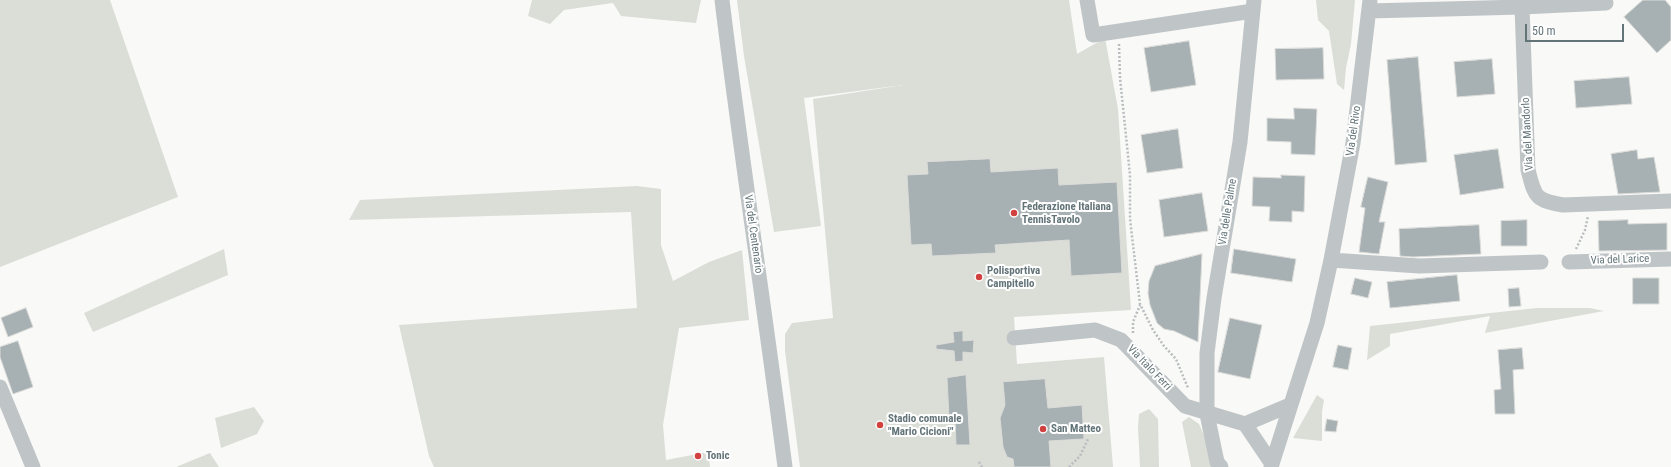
<!DOCTYPE html>
<style>
body{margin:0}
#map{position:relative;width:1671px;height:467px;overflow:hidden;background:#f9f9f7;font-family:"Roboto Condensed",sans-serif}
canvas{display:block}
.scale{position:absolute;left:1525px;top:24px;width:99px;height:18px;box-sizing:border-box;border:2px solid #637479;border-top:0;padding-left:5px;font-size:12px;line-height:14px;white-space:nowrap;color:#637479;-webkit-text-stroke:3px #fff;paint-order:stroke}
</style>
<div id="map">
<canvas width="1671" height="467"></canvas>
<div class="scale">50 m</div>
</div>
<script>
const g = document.querySelector('canvas').getContext('2d');
g.lineJoin = 'round';
function fill(path, color) { g.fillStyle = color; g.fill(path, 'evenodd'); }
function stroke(path, color, width, dash) { g.strokeStyle = color; g.lineWidth = width; g.lineCap = dash ? 'butt' : 'round'; g.setLineDash(dash || []); g.stroke(path); }
function drawText(font, color, halo, rows, align = 'center') {
  g.font = font + ' "Roboto Condensed",sans-serif'; g.lineWidth = 4; g.setLineDash([]); g.textBaseline = 'middle'; g.strokeStyle = halo; g.fillStyle = color; for (const [text, x, y, turn = 0] of rows) {
    g.save(); g.translate(x, y); g.rotate((+turn || 0) * Math.PI / 180); g.textAlign = isNaN(turn) ? turn : align; if (halo) g.strokeText(text, 0, 0); g.fillText(text, 0, 0); g.restore();
  }
}
fill(new Path2D(`
 M0,0H110L178,197L0,267Z
 M532,0H701L696,23L621,16L613,3L564,10L550,24L528,16Z
 M737,0H1069L1077,54L1105,38L1118,109L1131,310L1014,317L1017,364L1104,357L1113,467H800L785,351V334L792,323L833,318L813,99L903,85L804,98L821,226L774,232L744,56Z
 M1316,0H1355L1351,44L1346,68L1344,90L1337,84L1329,31L1318,20Z
 M637,186L661,189V245L673,281L709,262L742,250L749,320L679,328L663,425L666,460L708,452L710,467H434L429,456L399,325L637,308L631,212L349,220L360,200Z
 M224,249L228,275L93,332L84,313Z
 M1537,308H1590L1604,311L1485,333L1490,316L1390,334V346L1367,360L1370,326Z
 M1317,395L1324,400L1322,412V441L1293,438Z
 M254,407L264,421L257,434L221,448L215,418Z
 M1149,409L1158,419L1159,467H1140L1138,427L1139,414Z
 M1189,417L1199,424L1207,442L1213,467H1191L1182,422Z
 M210,453L219,467H176Z`), '#dbded7');
const building = new Path2D(`
 M1643,0H1665L1671,7V40L1657,53L1624,17Z
 M1189,41L1196,85L1151,92L1144,48Z
 M1323,48L1324,79L1276,80L1275,49Z
 M1418,57L1427,162L1395,165L1387,60Z
 M1492,59L1495,94L1457,97L1454,62Z
 M1629,77L1632,104L1576,108L1574,81Z
 M1294,108L1317,109L1315,155L1291,154V142L1267,141V118L1294,119Z
 M1178,129L1183,168L1147,173L1141,135Z
 M1498,149L1504,188L1460,195L1454,155Z
 M1637,150L1638,159L1654,157L1660,192L1618,194L1611,154Z
 M990,159L991,172L1058,168L1059,185L1117,182L1122,273L1071,276L1069,240L995,245L996,253L932,256L931,244L911,245L907,175L928,174L927,162Z
 M1281,175L1305,176L1304,212L1292,211V222L1269,221L1270,207L1252,206L1253,177L1281,178Z
 M1368,177L1388,182L1379,222H1385L1379,254L1359,252L1365,208L1361,207Z
 M1202,193L1208,231L1164,237L1159,200Z
 M1527,220V246H1501V221Z
 M1628,220V224L1667,223V250L1599,251L1598,221Z
 M1479,225L1481,254L1413,257L1400,256L1399,229Z
 M1234,249L1296,259L1292,282L1231,273Z
 M1202,254L1198,342L1174,331L1164,329L1157,323L1150,305L1148,293L1149,281L1155,266Z
 M1457,275L1460,301L1390,308L1387,282Z
 M1355,278L1372,282L1368,298L1351,294Z
 M1633,278H1659V304H1633Z
 M1519,288L1521,306L1509,307L1508,289Z
 M26,308L33,327L8,337L1,318Z
 M1230,318L1262,325L1250,379L1218,372Z
 M963,331V341L974,340L973,353L963,352V361L955,362L954,351L936,349V345L954,342L953,332Z
 M18,341L33,387L13,394L0,357V347Z
 M1338,345L1352,348L1348,370L1333,367Z
 M1522,348L1524,369L1513,370L1515,414H1495L1494,390L1501,389L1498,350Z
 M966,375L970,445H956L955,418H949L947,378Z
 M1045,379L1048,408L1082,405L1084,439L1049,441L1051,467H1014L1013,459L1007,457L1003,447L1000,418L1005,405L1003,382Z
 M1327,419L1338,421L1336,432L1325,431Z`);
fill(building, '#a7b1b3');
stroke(building, '#dbdbd9', 1);
stroke(new Path2D(`
 M1119,44L1120,78L1130,175V219L1140,304L1153,330L1164,346L1176,359L1188,388
 M1576,249L1585,230L1588,216
 M1133,333V322L1140,305
 M979,462L982,467
 M1069,467L1080,456L1088,439`), '#b9bdbf', 2.5, [2, 2]);
stroke(new Path2D(`
 M722,0C741,156 765,311 785,467
 M1087,0L1093,35L1253,11
 M1522,7L1528,170C1535,196 1534,200 1563,205L1671,201
 M1369,11L1522,7L1606,3
 M1331,260L1419,266L1541,262
 M1569,262L1671,259
 M1014,338L1095,330L1121,340L1185,406L1245,424L1290,405
 M0,387L33,467
 M1245,424L1272,464
 M1221,467L1217,462L1207,414V353L1214,298L1240,142L1254,0
 M1271,467L1317,323L1331,260L1353,143L1370,0`), '#bfc4c6', 15);
for (const [x, y, r, color] of [
 [1014,213,4,"#d1413f"],
 [979,277,4,"#d1413f"],
 [880,425,4,"#d1413f"],
 [1043,429,4,"#d1413f"],
 [698,456,4,"#d1413f"]
]) { const dot = new Path2D(); dot.arc(x, y, r, 0, 2 * Math.PI); g.fillStyle = color; g.fill(dot); stroke(dot, '#fff', 1.5); }
drawText('11px', '#637479', '#fff', [
 ["Via del Rivo",1354,131,-82],
 ["Via del Mandorlo",1528,134,-93],
 ["Via delle Palme",1228,212,-81],
 ["Via del Centenario",753,234,82],
 ["Via del Larice",1620,260,-2],
 ["Via Italo Ferri",1149,368,46]
]);
drawText('bold 11px', '#637479', '#fff', [
 ["Federazione Italiana",1022,207],
 ["TennisTavolo",1022,220],
 ["Polisportiva",987,271],
 ["Campitello",987,284],
 ["Stadio comunale",888,419],
 ["\"Mario Cicioni\"",888,432],
 ["San Matteo",1051,429],
 ["Tonic",706,456]
], 'left');
</script>
